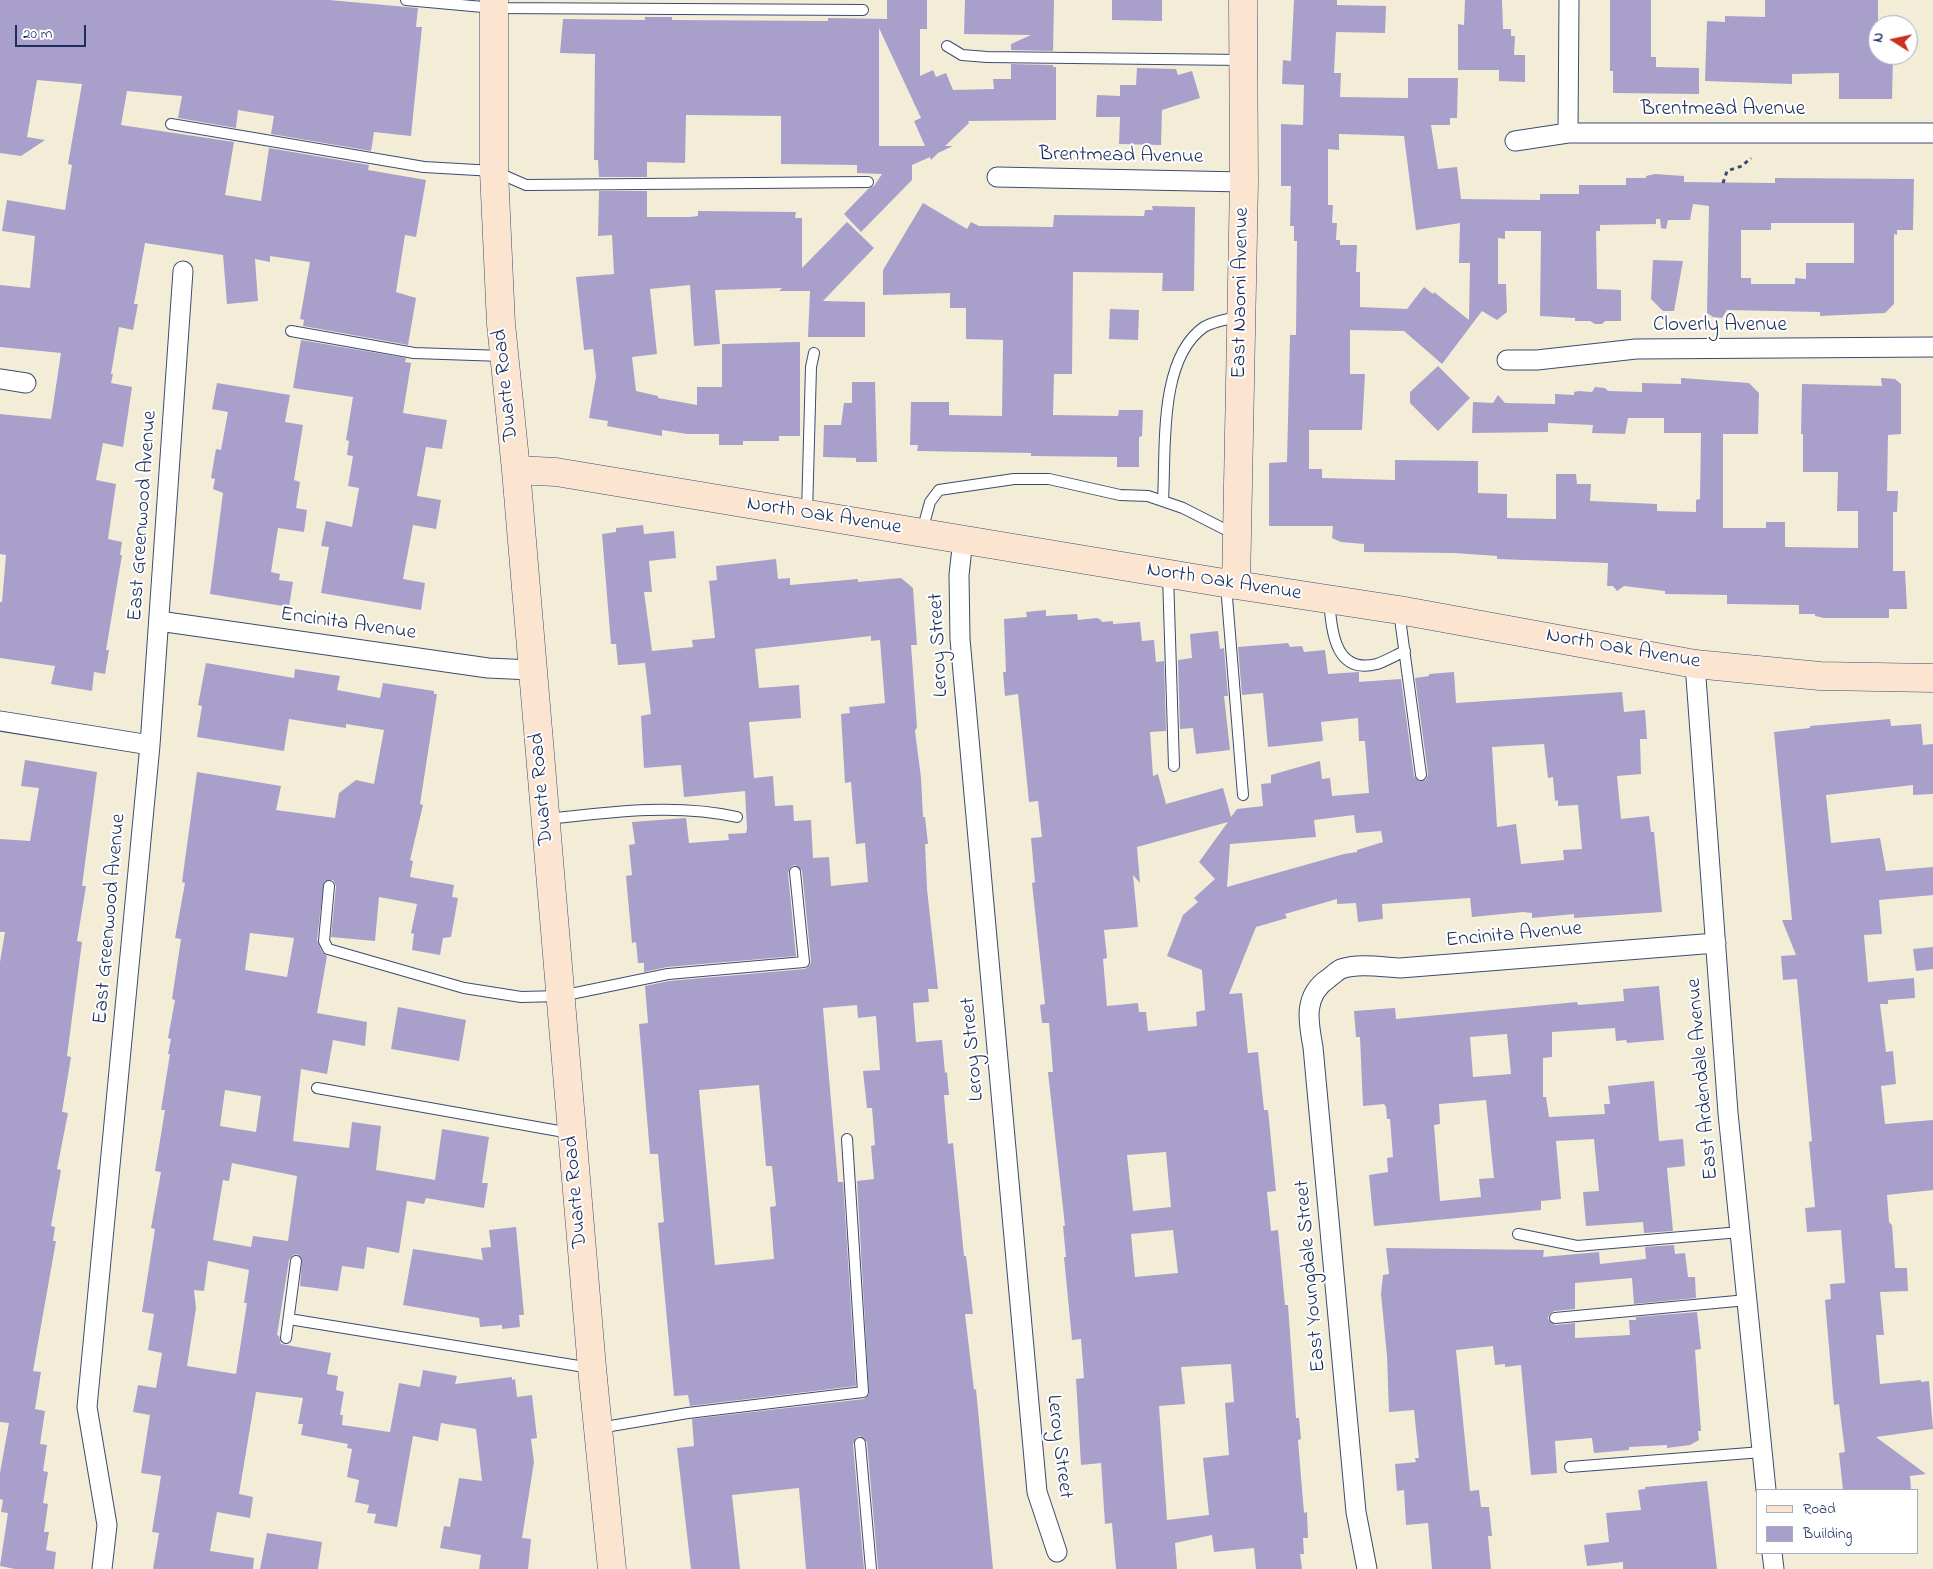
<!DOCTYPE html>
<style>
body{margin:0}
#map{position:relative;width:1933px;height:1569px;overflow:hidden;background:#f3edd8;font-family:"Indie Flower",sans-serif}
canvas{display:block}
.legend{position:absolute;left:1756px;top:1489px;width:162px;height:65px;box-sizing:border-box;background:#fff;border:1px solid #a4acbf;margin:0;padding:6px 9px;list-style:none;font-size:15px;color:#1b2f5e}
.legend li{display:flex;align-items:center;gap:10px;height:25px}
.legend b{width:25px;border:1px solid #a4acbf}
.north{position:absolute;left:1868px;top:15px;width:50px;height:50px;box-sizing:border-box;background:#fff;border:1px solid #a4acbf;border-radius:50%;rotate:280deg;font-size:14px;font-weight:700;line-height:20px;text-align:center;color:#1b2f5e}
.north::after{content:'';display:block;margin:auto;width:18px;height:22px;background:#c8321e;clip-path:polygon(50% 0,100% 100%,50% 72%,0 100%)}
.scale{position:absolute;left:15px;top:25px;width:71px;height:22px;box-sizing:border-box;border:2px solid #1b2f5e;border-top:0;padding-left:6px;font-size:15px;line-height:18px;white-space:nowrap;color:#1b2f5e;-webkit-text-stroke:4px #fff;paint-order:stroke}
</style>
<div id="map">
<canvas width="1933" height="1569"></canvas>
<ul class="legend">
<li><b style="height:6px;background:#fce5d0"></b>Road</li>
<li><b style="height:14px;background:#a8a0ca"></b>Building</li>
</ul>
<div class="north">N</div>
<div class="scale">20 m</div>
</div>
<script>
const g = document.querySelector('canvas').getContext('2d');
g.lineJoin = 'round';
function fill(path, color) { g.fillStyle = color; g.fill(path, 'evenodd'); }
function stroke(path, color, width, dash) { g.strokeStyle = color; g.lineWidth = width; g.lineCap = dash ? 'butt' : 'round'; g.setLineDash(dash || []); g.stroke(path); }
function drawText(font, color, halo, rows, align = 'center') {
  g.font = font + ' "Indie Flower",sans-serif'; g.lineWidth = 4; g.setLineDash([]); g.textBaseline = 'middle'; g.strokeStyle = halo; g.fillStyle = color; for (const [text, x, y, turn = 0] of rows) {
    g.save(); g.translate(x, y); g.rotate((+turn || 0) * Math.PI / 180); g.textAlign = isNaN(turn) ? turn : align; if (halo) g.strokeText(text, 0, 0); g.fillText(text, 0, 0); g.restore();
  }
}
fill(new Path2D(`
 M0,0H329L418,8L416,27H422L411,136L374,132L371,151L271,134L274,116L238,110L236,128L178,118L182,96L127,91L121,125L234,142L225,195L261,201L269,148L369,165L368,170L426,180L416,237L405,235L396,292L416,298L408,345L303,326L304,320L300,319L310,262L270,256V262L255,259L258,301L227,304L223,255L145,243L134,304H138L133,330L119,327L111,374H113L111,383L132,387L123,447L103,443L96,480L116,484L108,539L122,542L120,555H122L106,650H109L105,674L94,672L92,691L51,684L55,666L0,658V602H2L6,555L0,554V414L51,419L61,353L0,347V285L30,288L35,236L2,231L7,200L65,210L72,165L68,164L82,84L37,80L27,137L45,140L21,156L0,153Z
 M887,0H927V29H920V76L933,70L936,77L946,73L953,90L994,89L993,79H1011V64L1053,65V67H1056V120L968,121L969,123L945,146H953L938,153L931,160L930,157L912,165V180L861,232L844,214L868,189L874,186L882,174L857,173V165L781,164V116L686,115L685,163L647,162V177H599L598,160H594L595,54L560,53L563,19L645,20V17H672V20L828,21V18L887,19ZM879,28L921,118L914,121L925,146H879Z
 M965,0H1054L1053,51L1011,50V44L1031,35L964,34Z
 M1112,0H1162V21L1112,20Z
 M1294,0H1337V5L1386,6L1385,33L1336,32L1334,73H1341L1340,97L1408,98V78H1458L1457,118H1450V125H1431L1438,169L1457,167L1461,199L1540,200V194H1579V185H1626V178H1646V176L1655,174L1684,176V182L1775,183V178L1914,179L1913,230H1897V235L1894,234V304L1885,313L1820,316V312L1727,310L1722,318L1713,317L1707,313L1709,206L1693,204L1690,220H1668L1666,229L1661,228L1660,219H1656V224L1600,225V231H1596L1597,289L1621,290V321H1605L1602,324H1595L1590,321H1575V318L1540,316L1541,231H1505V239L1498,238V284H1506L1507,312L1497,320L1482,311L1442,364L1404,331L1350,330V374H1365L1362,430H1309V469H1322V478L1395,480V460L1478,461V493L1507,494V518L1556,519V474H1576L1577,484H1591L1590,501L1657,504V511L1696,512V500L1700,499L1701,433H1664V418H1628L1625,434L1592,433L1593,425L1548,423V432L1472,433L1473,402L1493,403L1498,395L1505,403L1555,404V394L1574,395V392L1578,391L1592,392L1595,387L1605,388L1608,391L1642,392V383L1681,384V378L1749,383L1759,393L1758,434H1723V528H1766V522H1785V547L1858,548V511H1837L1838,472H1803V434H1801L1802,384L1882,386L1881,378L1895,379L1901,384V434L1888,435L1887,491H1898L1897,512H1893V571H1905L1907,609H1889V618H1824L1815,616V614H1799V605L1727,604V595L1665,594V591L1624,586L1617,591L1613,586H1607L1608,563L1497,559V556L1454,553L1364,552V544L1341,542L1332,538L1333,526H1269V463L1287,462L1290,335H1296L1297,241H1294V226H1290L1291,186H1281V124L1303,125L1304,85L1282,84L1283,60L1291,61ZM1339,134L1404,136L1416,230L1460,223L1459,263H1470L1469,320L1434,292L1433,294L1424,287L1407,309L1360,307V272H1356L1357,245H1340V240H1336L1337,223H1332L1333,205H1328V149L1339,150ZM1771,223H1854V263H1806V279L1795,278V284H1751V278H1741V230H1771Z
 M1465,0H1502L1503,29H1511V36H1515L1514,55H1525V82L1499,81V70H1458V24L1464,25Z
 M1610,0H1651V57H1656V67L1699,68V94L1613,93V71H1610Z
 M1765,0H1878V55H1893L1892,99H1839V73L1792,74V84L1705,81L1707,21L1725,22V16L1765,17Z
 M1137,68L1176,69L1178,75L1192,71L1200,98L1162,110L1161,145L1119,144L1120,117H1096L1097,95L1120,96V85H1136Z
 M599,191H647V217H690L698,216V211L796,212L795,218H802V268L847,222L874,248L823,301L865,302V337H808L810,291H779L782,288L715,290L720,344L694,346L690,285L650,289L657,354L632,357L636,391L658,396V398L697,405V387H722V344L800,342V436H779V441H743V445H719V434H687L662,430V436L607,426L608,421L589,418L596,377L593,349L584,350L576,277L614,274L612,235L598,236Z
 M923,203L967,229L971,222L979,226L1053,227L1054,215L1144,216L1145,210H1153L1152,206L1195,207L1194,291H1162L1163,273L1073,272L1072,374H1054L1053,415L1118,416L1119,410H1143L1142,436L1139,437V467H1117V457L1031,456V453L917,451L918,445H910L911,402H949V415L1002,416L1003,340L966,339V308H950V293L883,295V270Z
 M1653,260L1683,261L1674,311H1663L1651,299Z
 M1110,309L1139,310L1138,340L1109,339Z
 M301,340L406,358L405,362L411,363L403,413L447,420L442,449L426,447L417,496L441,500L436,529L413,525L403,579L425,583L421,610L321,593L329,547L321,546L326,521L352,527L359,488L348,486L353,456L347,455L349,441L346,440L353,397L293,388Z
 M1438,366L1470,398L1438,431L1410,403V392Z
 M852,382H875L877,462H856V458L823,457L824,425H841L844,403H852Z
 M217,383L290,395L285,422L303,425L294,480L300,482L296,508L307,510L304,532L278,528L271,572L280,574L279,580L293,582L289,607L210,594L223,493L213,489L215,479L211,478L216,449L221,450L228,412L212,409Z
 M643,525L644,534L674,531L676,558L649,561L652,592H644L652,651L693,647L692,640L715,638L709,581L717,580L716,566L776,559L778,579L790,578V585L858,579V582L901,578L913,588L917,645H911L917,727L915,731L921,778L923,817H925L928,844H925L927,889L938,989H928L929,1002L913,1003L916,1042L942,1040L945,1073L947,1072L949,1095H944L948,1144L953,1143L964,1256H966L973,1314H965L974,1390L976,1389L993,1569H878L867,1442L860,1436L856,1438L853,1444L864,1569H806L799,1488L732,1495L740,1569H691L677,1448L694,1446L692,1419L864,1399L869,1394L857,1181L874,1179L871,1146L875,1145L872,1108H867L863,1071L880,1070L876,1016L858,1018L857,1005L823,1008L838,1182H843L856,1386L690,1406L688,1395L674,1396L658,1223L664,1222L658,1154H650L639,1024L648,1023L645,986L669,981L805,969L810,965L811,961L802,871L795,865L791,867L788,873L796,956L667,967L644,972V963H638L636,942L632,943L626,876L632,875L629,845L635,844L632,822L686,818L689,843L729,840L728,834L746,833L747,829L745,791L684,797L681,765L644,768L641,716L651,714L645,663L618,665L616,644H611L602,534L616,532V528ZM871,636V641L880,640L885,703L849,707L850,713L841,714L845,783L851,782L856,844L865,843L868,882L831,886L829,857L813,858L811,820L794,821L793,805L775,806L773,776L754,778L749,722L801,718L799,685L759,688L755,649ZM759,1085L766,1166H772L776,1206L770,1207L774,1259L715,1265L699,1090Z
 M1046,610V616L1077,614L1078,620L1097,618L1101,620L1102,622L1113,621V624L1140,622L1142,641L1154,640L1156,662L1164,661L1166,731L1150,732L1153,776L1158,774L1166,804L1223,788L1231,817L1237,809L1263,806L1261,784L1271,783V775L1320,761L1322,779L1330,778L1332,796L1369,793L1365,741H1359L1358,718L1321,722L1323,741L1268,747L1263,693L1242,695L1238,647L1288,643L1290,647L1302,646L1304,652L1325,650L1328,674L1359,672V682L1401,679L1414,776L1419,781L1426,780L1428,774L1415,678L1429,676V674L1454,672L1456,703L1622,692L1624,712L1645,710L1647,739H1640L1641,774L1617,776L1621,819L1649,816L1651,832H1654L1662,912L1574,918V914L1532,918V913L1523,912L1472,917L1470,898L1382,904L1383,919L1358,922L1356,903L1337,904V899L1285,914L1287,918L1256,927L1229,994L1242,993L1248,1053L1258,1052L1264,1110H1268L1276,1191L1267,1192L1271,1231L1278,1230L1285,1305H1288L1296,1418H1299L1301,1439L1298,1440L1301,1477L1304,1513L1307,1512L1308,1538H1303L1304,1554H1300L1302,1569H1256L1254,1548L1214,1552L1212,1535L1175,1543L1177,1569H1116L1112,1523L1105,1524L1101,1463L1081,1465L1076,1379L1084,1378L1081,1339L1072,1340L1064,1257H1066L1063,1226H1065L1048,1072H1053L1049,1023H1042L1040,1005L1045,1004L1032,883L1035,882L1031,838L1042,837L1038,801L1029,802L1018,694L1005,696L1003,672H1006L1004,619L1027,617L1026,612ZM1544,744L1548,778L1553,777L1555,801L1558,800V806L1578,805L1582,849L1563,850L1564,860L1521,864L1516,824L1497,827L1492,747ZM1354,815L1356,833L1381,831L1383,842L1357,850V852L1344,854L1227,887L1230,844L1316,837L1314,820ZM1228,822L1199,862L1215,879L1194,898L1198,902L1183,915L1167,956L1202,970L1205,1010L1196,1012L1197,1026L1148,1031L1146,1012H1139L1138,1003L1107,1006L1103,959L1107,958L1104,930L1138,927L1133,875L1140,883L1137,847ZM1166,1152L1171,1207L1133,1211L1127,1155ZM1173,1230L1178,1273L1135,1277L1131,1234ZM1231,1364L1234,1402L1225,1403L1229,1455L1203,1458L1209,1515L1167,1520L1159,1406L1185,1404L1181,1367Z
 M1218,631L1220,649L1224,648L1228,696H1224L1230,750L1196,754L1193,728L1180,729L1178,660L1192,658L1190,634Z
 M206,663L294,678L295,669L340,676L337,690L380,698L383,683L434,691V694H437L420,804L423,805L410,860L413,861L410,877L454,885L452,897L458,898L451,937L443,938L440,955L412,950L414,934L411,933L417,904L379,897L375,941L331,937L336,886L333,880L324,882L317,940L322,952L327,956L317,1013L367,1022L365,1046L333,1040L327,1074L301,1069L293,1141L349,1148L352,1122L381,1126L376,1170L435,1180L442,1129L489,1137L482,1183H488L484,1208L426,1198L424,1204L407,1201L399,1253L367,1247L364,1269L342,1266L338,1291L300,1286L302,1259L297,1254L293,1255L289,1260L277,1335L279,1336L281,1344L331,1353L327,1374L338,1376L336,1390L344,1392L340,1415H343L342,1425L390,1432L399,1383L420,1387L423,1370L457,1376L455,1384L512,1377V1380L515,1379L517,1397L532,1395L537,1438L531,1439L534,1462L522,1538L531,1539L528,1569H479L481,1555L440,1548L444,1526L450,1527L459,1478L482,1481L476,1429L441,1423L438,1441L413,1436L397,1527L374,1523L376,1514L367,1513L369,1505L355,1502L359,1480L347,1477L352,1449L347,1448L348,1444L301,1435L303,1424H298L303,1398L256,1392L239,1494L253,1497L250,1518L217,1512L210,1551L254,1558L253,1569H153L159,1533L152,1532L161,1476L141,1473L150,1415L133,1412L138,1385L156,1388L162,1353L148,1350L154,1314L142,1312L155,1229L151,1228L161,1172L155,1171L165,1110H161L170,1054H168L171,1039L168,1038L175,1000L172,999L181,939L175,938L185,883L182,882L197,772L281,786L276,810L335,818L339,793L356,780L374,784L384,730L346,724V728L289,719L284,751L197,737L202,706L198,705ZM250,933L294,938L287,977L245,970ZM225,1090L261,1096L256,1132L220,1126ZM232,1163L297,1176L288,1241L253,1236L251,1247L213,1240L223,1180L229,1181ZM208,1261L249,1270L244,1303H247L236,1374L187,1366L196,1308L194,1290L204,1291Z
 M1890,719L1891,726L1921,724L1923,745L1933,744V794L1913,795V785L1826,795L1831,843L1880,838L1886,871L1933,867V895L1879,900L1882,934L1864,935L1868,982L1914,978L1915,998L1888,1000V1004H1880L1886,1052L1893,1051L1896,1084L1881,1086L1885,1124L1933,1120V1190L1887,1195L1889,1222L1892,1225L1895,1268H1907L1908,1291L1880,1292L1884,1335H1876L1880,1384L1921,1380V1382L1929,1381L1933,1429L1876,1437L1926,1474L1910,1476L1911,1490H1843L1839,1453L1845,1452L1839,1404L1834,1405L1825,1300L1831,1299L1830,1284L1845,1283L1841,1230L1807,1232L1805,1208L1815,1207L1809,1142L1812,1141L1797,979L1783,980L1781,956L1796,955L1782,920H1792L1774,732L1810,728V726Z
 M25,760L97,772L82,886H86L77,941L82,942L67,1056L71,1057L62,1112L68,1113L57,1169L61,1170L51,1226L55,1227L53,1241H56L33,1371L41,1372L35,1409L45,1411L40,1444L47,1445L43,1471L48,1472L43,1503L48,1504L44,1532H49L46,1550L56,1552L54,1569H15L0,1566L8,1513L1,1512L3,1500L0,1499V1473L9,1423L0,1422V962L5,932H0V839L30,841L39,788L21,786Z
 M1933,947V969L1916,971L1913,949Z
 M1659,986L1664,1040L1627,1043L1626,1040L1616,1041L1615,1028L1552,1032V1057L1543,1058V1097H1546L1549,1117L1605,1114L1604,1104H1610L1608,1086L1654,1081L1659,1141L1683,1139L1685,1166L1667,1168L1673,1231L1644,1233L1643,1222L1586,1226L1583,1192L1599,1191L1594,1139L1556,1141L1561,1199L1541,1201V1210L1374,1226L1369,1175L1388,1172L1387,1158L1393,1157L1390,1119H1387L1386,1107L1384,1104L1363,1106L1360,1037H1356L1354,1011L1395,1008L1396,1019L1577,1002L1578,1005L1624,1001L1623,989ZM1507,1034L1511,1074L1473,1077L1470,1037ZM1486,1100L1494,1178L1479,1179L1481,1197L1440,1201L1434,1125L1440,1124L1439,1104Z
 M398,1007L466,1020L459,1061L391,1049Z
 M516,1227L524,1315H519L520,1327L502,1329V1325L480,1327L479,1318L403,1305L413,1249L483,1260L481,1248L491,1247L489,1230Z
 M1674,1245L1675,1254L1685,1253L1688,1277H1695L1696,1298L1634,1304L1632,1278L1575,1283V1309L1554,1311L1549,1315L1548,1319L1555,1325L1575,1323V1338L1630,1335L1629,1320H1636V1317L1697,1312L1701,1349L1695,1350L1701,1431H1698L1699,1440L1690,1445L1667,1448V1445L1629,1447V1450L1594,1453L1592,1438L1555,1441L1557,1473L1531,1475L1521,1365L1505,1367V1364L1495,1365L1493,1346L1456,1350L1470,1491L1479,1490L1481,1507H1489L1492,1536H1488L1491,1569H1432L1428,1523L1406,1525L1404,1490L1397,1491L1395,1464L1416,1462L1415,1458H1419L1414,1410L1389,1412L1387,1356L1381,1294L1383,1275L1389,1274L1386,1248L1544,1250L1543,1257L1599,1252L1600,1264L1646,1259L1645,1247Z
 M1707,1481L1717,1569H1623V1562L1587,1566L1584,1545L1609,1542L1606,1513L1641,1510L1638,1490L1645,1489V1487Z
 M267,1533L322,1542L318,1569H260Z`), '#a8a0ca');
const lane = new Path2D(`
 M406,0L494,8L863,10
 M947,46L962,55L987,57L1243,60
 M171,124L424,167L494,171L526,185L868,182
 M291,331L414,353L503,356
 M1163,501C1166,450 1158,359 1204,327C1214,321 1230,319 1241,316
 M807,513L811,367L814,353
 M922,531L930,502L939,490L1014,479H1049L1120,495L1148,496L1183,508L1234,534
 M1168,575L1174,766
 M1226,585L1243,795
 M1329,601C1332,630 1334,675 1377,664C1386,661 1396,655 1405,651
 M1399,611L1421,775
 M547,819C609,812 676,803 737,817
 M329,886L324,941L328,949L464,988L521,997L561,996L668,974L804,962L795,872
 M317,1088L570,1133
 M1518,1234L1577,1246L1740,1232
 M1555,1318L1747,1300
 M289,1319L591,1368
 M286,1338L296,1261
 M599,1428L688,1413L863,1392L847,1139
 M860,1443L871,1569
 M1570,1467L1762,1452`);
const street = new Path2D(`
 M1568,133L1569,0
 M1515,141L1568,133H1933
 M997,177L1244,182
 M1507,360H1537L1636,349L1933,347
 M0,379L26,383
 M963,539L959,575L960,639L1037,1492L1057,1552
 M159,621L488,668L532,670
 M1695,664L1728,1113L1766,1490
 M0,721L150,745
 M1772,1553L1774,1569
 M102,1569L107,1525L87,1407L150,745L183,271
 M1367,1569L1356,1512L1313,1047C1308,1021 1303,995 1329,978C1333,975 1337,971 1341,969C1358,963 1382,967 1400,968L1716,943`);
const secondary = new Path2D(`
 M494,0V171L501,324L516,470L592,1368L612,1569
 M516,470L556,472L1236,585L1399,610L1695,664L1820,676L1933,678
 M1236,585L1244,182L1243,0`);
stroke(lane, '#3b4c70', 12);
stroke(street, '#3b4c70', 21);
stroke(secondary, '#3b4c70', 29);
stroke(new Path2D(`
 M1723,183L1727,171L1742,166L1751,158`), '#3b4c70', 3, [4, 4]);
stroke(lane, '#fff', 10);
stroke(street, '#fff', 19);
stroke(secondary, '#fce5d0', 28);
drawText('21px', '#1b2f5e', '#fff', [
 ["Brentmead Avenue",1723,111],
 ["Brentmead Avenue",1121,157,1],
 ["East Naomi Avenue",1242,293,-89],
 ["Cloverly Avenue",1720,327],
 ["Duarte Road",507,385,-96],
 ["East Greenwood Avenue",144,516,-86],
 ["North Oak Avenue",824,517,9],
 ["North Oak Avenue",1224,583,9],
 ["Encinita Avenue",348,625,8],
 ["Leroy Street",940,645,-93],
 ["North Oak Avenue",1623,650,10],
 ["Duarte Road",543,789,-95],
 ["East Greenwood Avenue",111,919,-85],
 ["Encinita Avenue",1514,936,-5],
 ["Leroy Street",974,1049,-95],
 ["East Ardendale Avenue",1704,1079,-95],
 ["Duarte Road",577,1192,-95],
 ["East Youngdale Street",1312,1276,-95],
 ["Leroy Street",1058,1447,83]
]);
</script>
